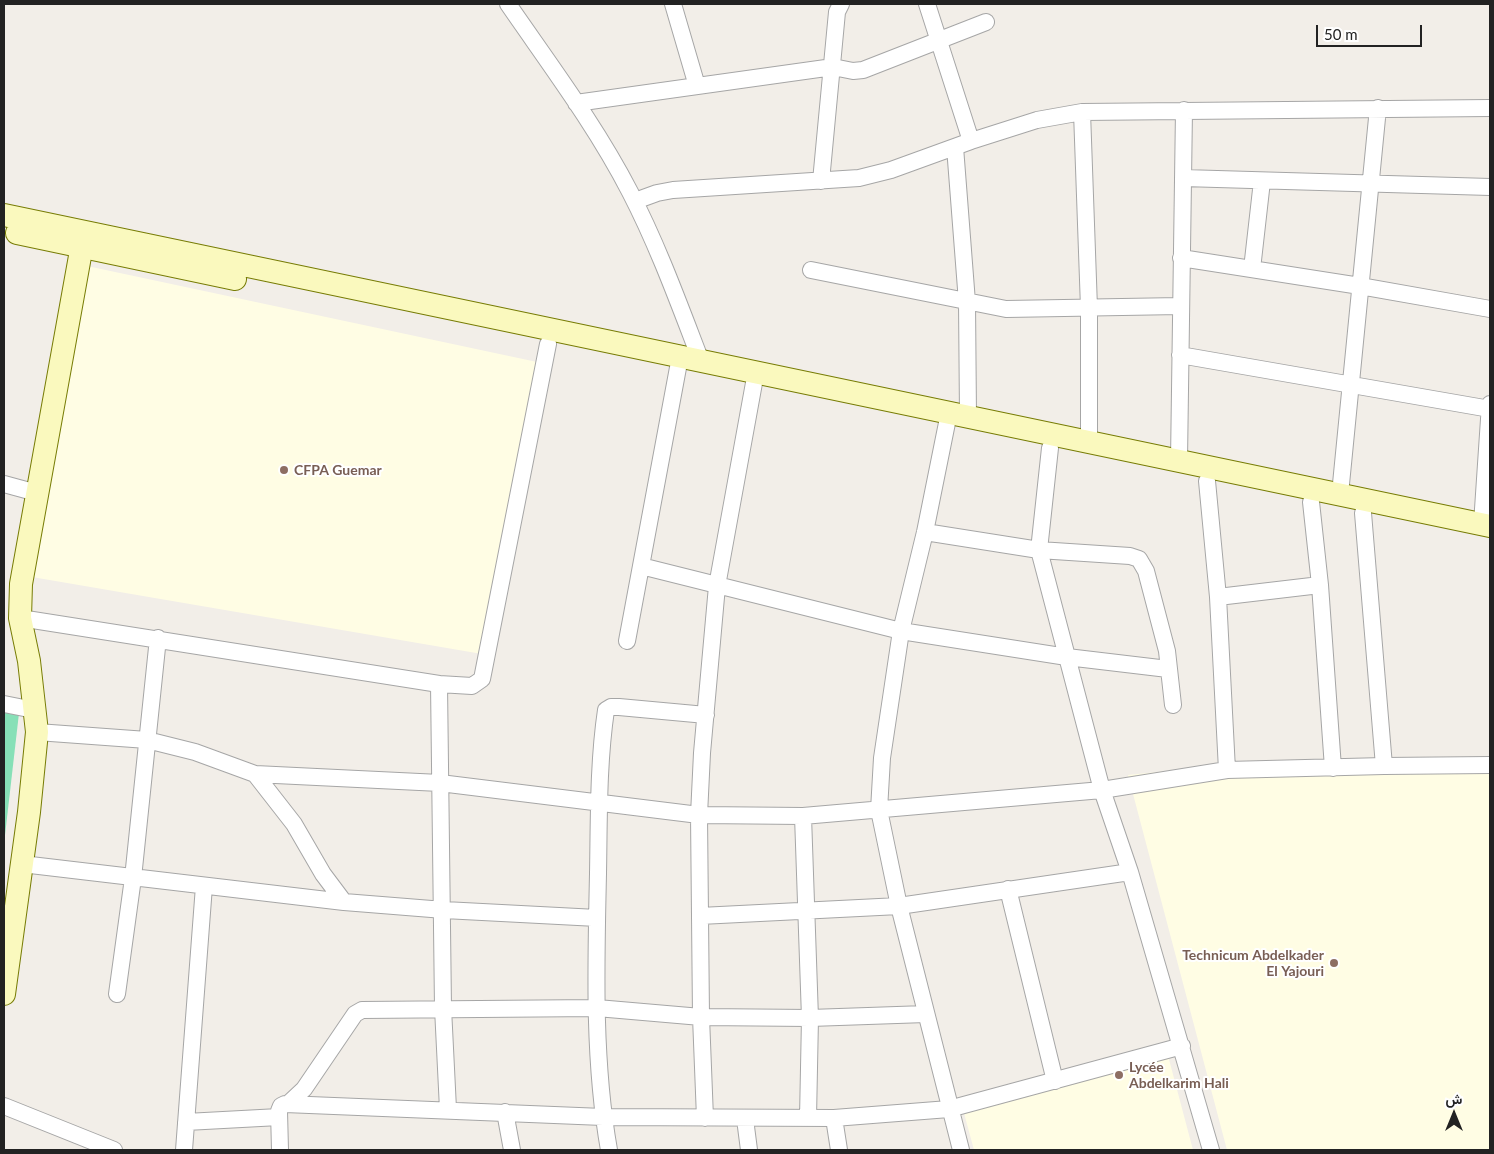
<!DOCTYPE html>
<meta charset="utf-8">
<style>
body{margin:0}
#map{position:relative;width:1494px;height:1154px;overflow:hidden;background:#f2eee8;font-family:Lato,Vazirmatn,sans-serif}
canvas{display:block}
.frame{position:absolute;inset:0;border:5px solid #222;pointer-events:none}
.north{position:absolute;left:1429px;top:1089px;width:50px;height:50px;-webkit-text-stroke:4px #fff;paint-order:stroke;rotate:0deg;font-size:14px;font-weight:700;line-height:20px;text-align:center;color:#222}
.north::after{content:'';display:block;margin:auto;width:18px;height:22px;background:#222;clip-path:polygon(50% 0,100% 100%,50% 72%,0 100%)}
.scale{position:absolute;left:1316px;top:25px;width:106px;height:22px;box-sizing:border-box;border:2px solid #222;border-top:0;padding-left:6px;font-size:15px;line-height:18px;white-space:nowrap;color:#222;-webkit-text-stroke:4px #fff;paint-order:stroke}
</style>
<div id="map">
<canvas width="1494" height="1154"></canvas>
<div class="frame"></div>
<div class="north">ش</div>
<div class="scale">50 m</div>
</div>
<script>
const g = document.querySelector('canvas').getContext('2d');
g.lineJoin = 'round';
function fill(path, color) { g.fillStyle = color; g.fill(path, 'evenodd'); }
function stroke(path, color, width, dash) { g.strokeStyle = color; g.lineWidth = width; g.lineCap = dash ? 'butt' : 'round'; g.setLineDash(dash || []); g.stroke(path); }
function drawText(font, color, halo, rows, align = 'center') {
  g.font = font + ' Lato,sans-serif'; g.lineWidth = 4; g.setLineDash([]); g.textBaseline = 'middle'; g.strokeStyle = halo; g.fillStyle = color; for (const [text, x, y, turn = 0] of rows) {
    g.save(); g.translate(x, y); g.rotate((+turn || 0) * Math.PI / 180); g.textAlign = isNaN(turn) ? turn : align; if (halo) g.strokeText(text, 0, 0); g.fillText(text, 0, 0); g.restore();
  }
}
fill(new Path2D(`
 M87,266L537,362L482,654L32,577Z
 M1490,759V1150H1227L1128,775L1235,764Z
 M1166,1048L1193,1150H974L961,1102Z`), '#fffde4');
fill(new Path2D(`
 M4,711L19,713L4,844Z`), '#87e0b7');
const street = new Path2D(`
 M508,4C550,65 596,126 630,192C658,246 679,304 701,361
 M673,4L697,86
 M927,4L971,141
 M576,103L833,67L853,71L863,70L986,22
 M1082,112L1089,308V441
 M955,147L967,302L968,416
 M1183,178L1490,187
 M821,181L837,12L841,4
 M635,201L657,193L673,190L859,178L891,170L971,141L1037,120L1082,112L1490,108
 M1181,258L1360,286L1490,309
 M1252,269L1262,181
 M811,270L1006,309L1180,306
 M1180,355L1490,409
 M949,413L925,532L901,631L882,758L879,810L899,906L1130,872
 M1050,448L1039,550L1102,790L1130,872L1211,1150
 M1179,460L1184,110
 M1207,481L1218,597L1227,770
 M4,484L37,493
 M1340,494L1378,108
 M1311,502L1320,585L1333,768
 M1363,513L1384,766L1490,765
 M1482,524L1490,404
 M925,532L1039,550L1130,556L1139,559L1146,571L1167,651L1173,705
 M641,566L901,631L1067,657L1168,669
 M1218,597L1320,585
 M20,618L439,684L443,1008L448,1109
 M627,641L680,357
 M439,684L472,686L482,679L548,344
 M4,704L34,710
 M37,732L147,740L195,752L255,774L440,783L699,815L803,816L1102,790L1227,770L1384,766
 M255,774L294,824L323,874L344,902
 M803,816L810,1018L808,1118
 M22,864L344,902L444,910L597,918
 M1008,889L1055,1081
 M700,916L899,906L961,1150
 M117,994L133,878L158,638
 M288,1104L304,1089L355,1014L362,1010L597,1008L701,1017L810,1018L926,1014
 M4,1106L114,1150
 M505,1112L512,1150
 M705,1118L701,1017L699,815L702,753L717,586L756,372
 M834,1118L839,1150
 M745,1119L749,1150
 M186,1122L279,1117
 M184,1150L204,886
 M280,1150L279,1111L281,1106L285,1104L603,1117L834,1118L949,1109L1182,1046
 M609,1150C593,1060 596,965 598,874C599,820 598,764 606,710L611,707H619L706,715`);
const secondary = new Path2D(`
 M4,215L1490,526
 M17,233L235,279
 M4,994L29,812L37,732L29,661L20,618L21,584L84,234`);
stroke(street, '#a6a6a6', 18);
stroke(secondary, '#777c05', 24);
stroke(street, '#fff', 16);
stroke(secondary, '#faf9be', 22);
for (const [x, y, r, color] of [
 [284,470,5,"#8d6e63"],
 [1334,963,5,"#8d6e63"],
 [1119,1075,5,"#8d6e63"]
]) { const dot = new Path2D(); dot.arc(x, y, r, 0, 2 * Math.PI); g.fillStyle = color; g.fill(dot); stroke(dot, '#fff', 2); }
drawText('bold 14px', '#785e54', '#fff', [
 ["CFPA Guemar",294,470],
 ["Technicum Abdelkader",1324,955,"right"],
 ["El Yajouri",1324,971,"right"],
 ["Lycée",1129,1067],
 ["Abdelkarim Hali",1129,1083]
], 'left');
</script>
